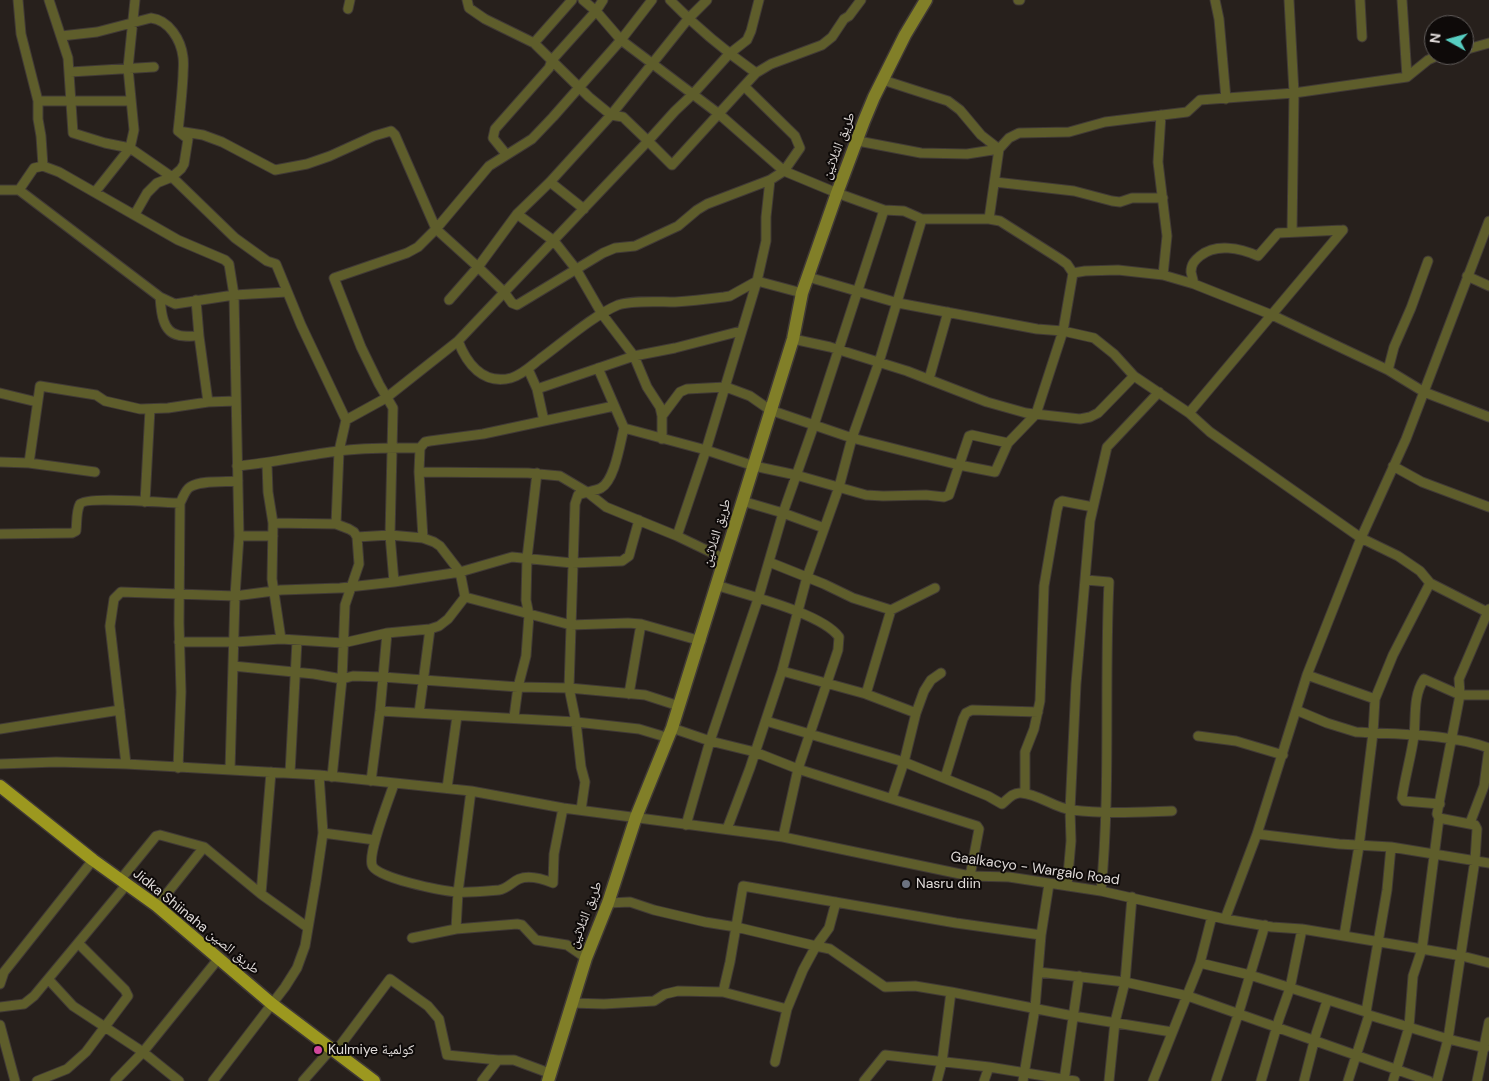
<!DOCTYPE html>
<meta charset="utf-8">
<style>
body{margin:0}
#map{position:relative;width:1489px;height:1081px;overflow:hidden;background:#27201c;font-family:"DM Sans",sans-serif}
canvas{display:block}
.north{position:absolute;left:1424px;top:15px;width:50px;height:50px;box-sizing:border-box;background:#0e0a09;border:1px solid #625e5c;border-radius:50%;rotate:277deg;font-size:14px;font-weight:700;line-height:20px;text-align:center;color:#e0dbd9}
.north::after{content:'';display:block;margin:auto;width:18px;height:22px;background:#57cec2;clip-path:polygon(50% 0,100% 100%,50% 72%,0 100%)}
</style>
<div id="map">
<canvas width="1489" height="1081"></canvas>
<div class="north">N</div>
</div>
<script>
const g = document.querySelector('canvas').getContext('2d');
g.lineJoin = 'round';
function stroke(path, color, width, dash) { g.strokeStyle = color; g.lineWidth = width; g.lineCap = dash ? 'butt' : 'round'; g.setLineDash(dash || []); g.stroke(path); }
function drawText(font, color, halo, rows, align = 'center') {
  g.font = font + ' "DM Sans","Noto Naskh Arabic",sans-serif'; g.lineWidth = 4; g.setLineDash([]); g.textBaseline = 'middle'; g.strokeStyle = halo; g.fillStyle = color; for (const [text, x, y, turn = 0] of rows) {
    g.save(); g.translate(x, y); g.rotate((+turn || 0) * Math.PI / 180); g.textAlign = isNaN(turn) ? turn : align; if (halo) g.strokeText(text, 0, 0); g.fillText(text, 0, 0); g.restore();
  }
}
const minor = new Path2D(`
 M18,0L21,34L38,101V119L41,136L43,166
 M49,0L68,58L73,133L105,143L130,148L172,177L235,238L267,261L276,264L301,325L346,420L339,451L336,524
 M467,0L469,8L485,19L534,43L589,97L611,115L623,117L648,141L675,111L693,94L729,54L747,40L751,31L759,0
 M583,0L596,11L621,40L719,114L784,171L837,193L884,210L904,211L922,219H989L1000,221L1060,259L1067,264L1073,273L1085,271L1118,270L1163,275L1194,284L1272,315L1388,370L1424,392L1489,417
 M1018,0H1020
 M1215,0L1219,19L1226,99
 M1289,0L1294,93L1292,232
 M1360,0L1362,37
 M1402,0L1407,77
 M348,9L350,0
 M61,36L97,32L151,18C169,20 181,40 183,57C184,63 183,70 183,76C182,94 180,113 178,131L188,139L184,164L181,169L172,177L157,183L147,193L135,214
 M534,43L572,0
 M1464,50L1489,43
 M70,72L154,67
 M756,73L771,64L822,45L832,37L844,19L849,16L861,0
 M883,80L948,101L960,110L981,135L999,149L989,219
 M38,101H131
 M1161,115L1158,162L1167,236L1163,275
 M178,131L203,135L222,142L275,170L307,164L330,156L374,136L391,131L395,135L436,229L478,267L504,292L512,303L517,305L603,253L615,248L635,246L678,226L697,210L707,204L770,180L784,171L800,148L795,136L744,86L756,73C725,51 696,27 670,0
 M858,141L921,153L967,154L999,149L1009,138L1019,133L1069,132L1105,122L1187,112L1200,100L1294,93L1407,77L1428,60L1439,55
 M506,154L493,138L495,129L549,68L552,60L596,11L603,0
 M550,182L584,209
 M995,182L1074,191L1112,201L1120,202L1132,198H1163
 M0,190H19L34,168L43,166L59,172L178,240L225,260L229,264L234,295L239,536L235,596L230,770
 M19,190L160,297C161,310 162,332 178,335C184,337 192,336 199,336
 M95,192L130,148L134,130L128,68L135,0
 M517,214L554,241L576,269L602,314L634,356L647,387L660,407L662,416
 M1467,276L1489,286
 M808,277L898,303L1037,329L1063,331L1094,338L1114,354L1134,376L1189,413L1210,432L1361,538L1398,556L1420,571L1430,583L1489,613
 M1194,284C1193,280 1192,276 1191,272C1191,264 1195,260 1200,256C1216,243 1240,248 1258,256L1278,233L1343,230
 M160,297L175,304L234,295L287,292
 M196,300L199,336L208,402
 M449,300L478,267L517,214L550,182L611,115L688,19L707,0
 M793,339L830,347L907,371L987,402L1026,413L1080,419L1090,417L1098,413L1134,376
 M458,341C467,364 483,385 511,378C522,375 531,366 540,359C562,343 594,315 618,305C632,300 659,302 675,302C691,301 708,299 724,297L730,296L757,281L802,293
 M598,368L624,428
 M528,369L537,389L544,421
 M1388,370L1394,347L1411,308L1428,261
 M929,379L948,312
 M537,389L634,356L675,348L741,331
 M0,393L37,402
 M1189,413L1343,230
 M346,420L386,398L458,341L648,141L672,165L744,86
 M662,439V416L680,392L687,389L726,387L750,396L770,410L852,438L959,465L995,472L1008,443L1036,414L1063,331L1073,273
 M420,448L419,472L423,538
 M0,462L29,463L95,472
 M29,463L40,386L96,395L105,401L140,409L168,408L208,402L236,401
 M267,464L268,492L273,523L336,524L349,529L354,532L357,537L359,564L345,605L342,679L332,777
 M237,466C272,463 305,455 339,451C366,447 393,448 420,448L425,442L430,441L483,434L614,406
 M1393,466L1422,482L1489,507
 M419,472L528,473L560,476L587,492L606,507L677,536L725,559
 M742,501L783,513L824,528
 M145,502L150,409
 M273,523L272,579L281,639
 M0,534L72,533L76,531C77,524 76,511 80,504C86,496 166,503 180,503
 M239,536H273
 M677,536L706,450L757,281L766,241V217L770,180
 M357,537L390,535L423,538L434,542L440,546L460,572L465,597
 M769,562L824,584L853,598L891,610L935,588
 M1086,580L1109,582C1104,685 1111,788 1101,891
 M394,582L390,535L393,408L379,384L361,347L334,278L407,253L418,247L436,229L489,166L532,139L553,117L621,40L652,0
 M716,585C746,595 822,613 839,637L838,650L798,769L783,837
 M179,642H235L281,639L343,643L387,633L430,629L439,626L448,619L465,597L571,625L628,623L641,624L701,641
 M233,666L314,674L342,679L353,676L383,677L518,687L569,688L645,695L679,706
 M782,671L866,694L916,713
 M1307,675L1375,699
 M629,694L641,624
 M866,694L891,610
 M1296,710L1327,723L1356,732C1400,735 1447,733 1489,748
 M380,711L576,722L639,729L669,738
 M419,713L430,629
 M514,717L518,687L526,656L529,615L526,600L527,558L537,473
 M766,721L904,762L988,796L1002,804C1008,799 1013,792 1021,793C1039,794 1054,808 1072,810C1105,814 1139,812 1172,811
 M672,728L710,741L755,752L798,769L977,826L979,829L970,876
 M0,729L120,710
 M1198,736L1236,741L1283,755
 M0,764L56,762L126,764L319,775L471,791L563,808L783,837L970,876L1009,877L1101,891L1225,919L1272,927L1302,929L1422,949L1462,956L1489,963
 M126,764L110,626L114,599L121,592L235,596L281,590L340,588L394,582L460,572L512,557L572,563L622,561L629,556L639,520
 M178,768L181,692L179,623L180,503C183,498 185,490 190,487C201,480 225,482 238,481
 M290,773L297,641
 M945,778L963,719L966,713L972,710L1038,712
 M371,781L380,711L387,633
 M394,784C389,799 368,852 372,865C375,878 443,891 457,892C469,893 487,891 499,890C507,889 512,882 519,879C529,875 543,879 553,883L554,854L563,808
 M447,788L457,716
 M1025,793V752L1034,729L1040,701L1044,586L1057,510L1059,503L1062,501L1093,507
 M892,798L904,762L916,713L924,691L931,680L941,673
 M1440,804L1404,801L1402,798C1405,777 1411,757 1414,736C1416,716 1413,696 1424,679L1460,695H1489
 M581,810L585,782L581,767L576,722L569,688L575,504L578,495C585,492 595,491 601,488C615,480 620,443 624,428L706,450L754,466L796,475L866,495L883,496L926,495L944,497L949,495L969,436L972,435L1008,443
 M1470,823L1484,786L1489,748
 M686,825L710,741L758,599L783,513L814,425L884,210
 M727,829L750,768L782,671L807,577L839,487L852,438L879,362L922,219
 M323,833L375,840
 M1257,834L1339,844L1391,847L1489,863
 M121,879L156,836L160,835L204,847
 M1067,886L1071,841L1070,810L1076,684L1090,521L1107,447L1159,392
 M261,894L271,772
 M836,902L829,928L816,946L830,949L885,987L915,986L951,992L1073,1016L1172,1032
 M608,903L630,902L654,910L705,922L736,927L816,946L803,970L787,1009L775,1062
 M157,906L204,847L261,894L307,927
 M1225,919L1257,834L1307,675L1361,538L1406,439L1489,221
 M456,929L458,892L471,791
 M1344,936L1359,846L1373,733L1375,699L1393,655L1430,583
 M412,938L456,929L517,924L522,925L536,940L567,945L586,958
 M1200,963L1250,975L1366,1012
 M1038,972L1125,982L1188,996L1429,1081
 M49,980L73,1006L143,1052L179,1081
 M0,984L4,972L93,860
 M723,992L730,962L743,886L956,923L1041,935
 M571,1003L604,1004L654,1001L665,994L678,991L723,992L787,1009
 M0,1007L24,1004L34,996L127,884
 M1369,1015L1448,1039L1475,860L1477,829L1475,825L1439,818
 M0,1025L15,1081
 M336,1051L390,979L428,1006L439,1019L447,1055L498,1060
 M37,1081L67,1069L86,1052L128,996L125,990L79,944
 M115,1081L143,1052L219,958
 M213,1081L285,987L297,968L305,946L316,881L323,833L319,775
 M303,1081L332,1048
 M482,1081L498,1060H514L549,1073
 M864,1081L885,1055L989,1067L1075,1081
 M937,1081L942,1062L951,992
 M984,1081L989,1067
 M1023,1081L1035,1008L1041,935L1049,884
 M1064,1081L1079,976
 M1109,1081L1115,1022L1125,982L1132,897
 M1153,1081L1200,963L1212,916
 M1216,1081L1238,1015L1265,925
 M1261,1081L1279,1019L1290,988L1302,929
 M1304,1081L1316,1034L1327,1001
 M1348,1081L1369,1015L1366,1012L1387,890L1391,847
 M1393,1081L1409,1027L1413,976L1422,949L1439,818L1437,814L1460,695L1459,679L1489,609
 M1437,1081L1448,1039L1485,1048
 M1477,1081L1489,1022`);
const secondary = new Path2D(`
 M548,1081L586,958L608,903L636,817L672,728L793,339L802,293L837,193L864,121L874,97L905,35L926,0`);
const primary = new Path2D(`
 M0,786L93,860L157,906L272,1004L374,1081`);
stroke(minor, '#413a36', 11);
stroke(secondary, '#413a36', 15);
stroke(primary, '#413a36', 15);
stroke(minor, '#5e5d2b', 9);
stroke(secondary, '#817f28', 12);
stroke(primary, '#9c981f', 12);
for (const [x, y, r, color] of [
 [906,884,5,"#6b7280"],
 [318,1050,5,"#d1479c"]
]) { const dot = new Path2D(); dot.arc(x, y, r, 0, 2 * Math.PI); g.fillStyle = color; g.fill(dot); stroke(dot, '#0e0a09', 2); }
drawText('14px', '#e0dbd9', '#0e0a09', [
 ["طريق الثلاثين",839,146,-69],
 ["طريق الثلاثين",717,533,-73],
 ["Gaalkacyo - Wargalo Road",1035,869,8],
 ["طريق الثلاثين",586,915,-69],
 ["Jidka Shiinaha طريق الصين",196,922,39]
]);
drawText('14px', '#e0dbd9', '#0e0a09', [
 ["Nasru diin",916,884],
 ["Kulmiye كولمية",328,1050]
], 'left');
</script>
